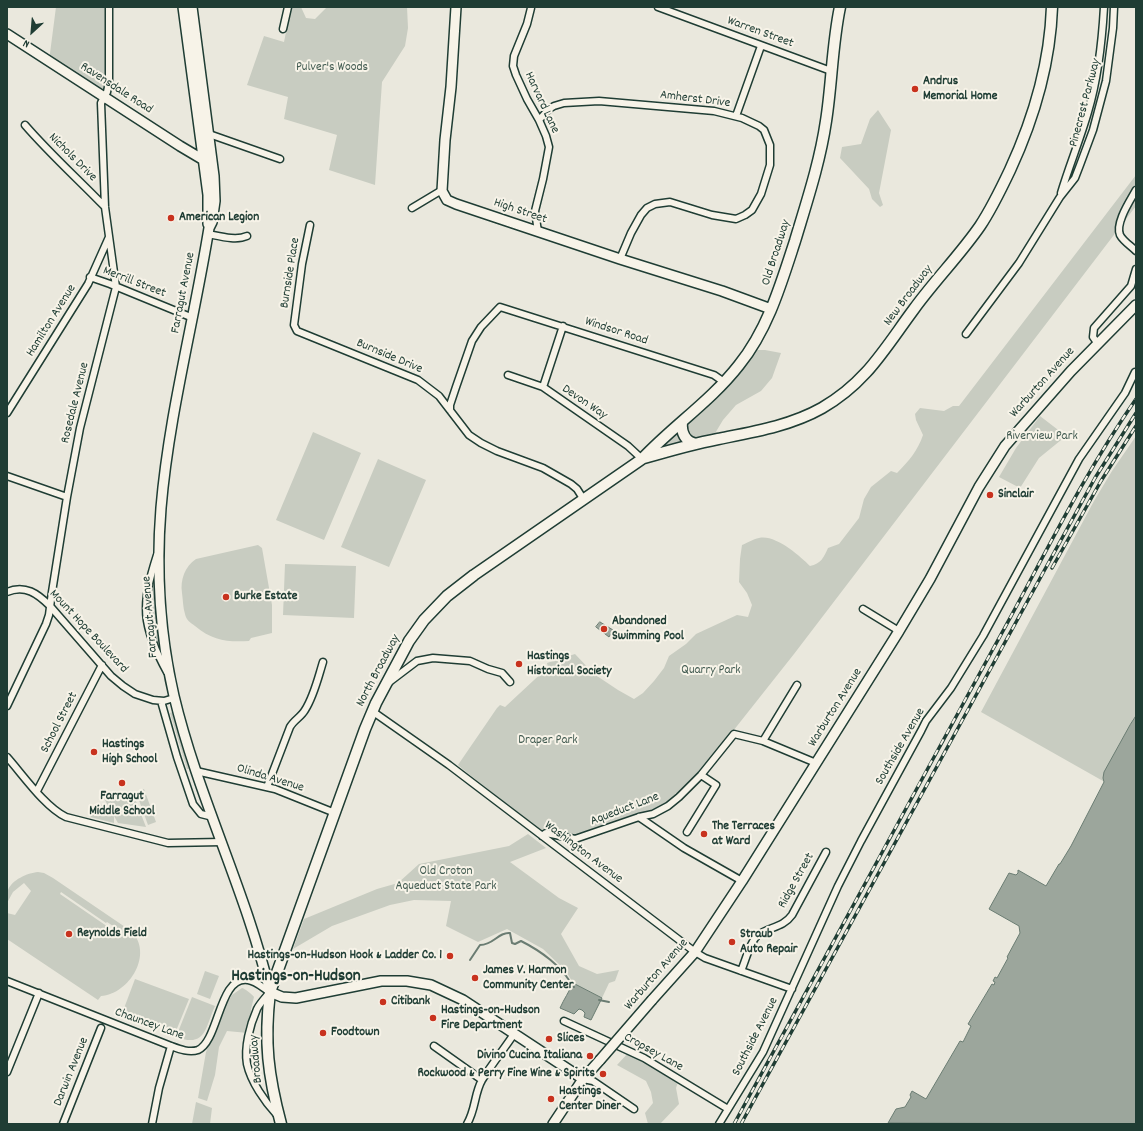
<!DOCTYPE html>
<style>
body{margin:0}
#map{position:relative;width:1143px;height:1131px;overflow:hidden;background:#eae8dd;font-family:Dekko,sans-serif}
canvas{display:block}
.frame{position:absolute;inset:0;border:8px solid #1f3d34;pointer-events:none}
.north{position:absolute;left:12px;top:12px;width:40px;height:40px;-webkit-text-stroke:3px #f7f3e8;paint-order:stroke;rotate:206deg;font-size:11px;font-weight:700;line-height:16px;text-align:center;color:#1f3d34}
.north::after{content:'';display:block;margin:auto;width:14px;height:18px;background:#1f3d34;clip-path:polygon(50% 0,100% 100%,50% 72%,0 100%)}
</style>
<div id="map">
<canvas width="1143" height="1131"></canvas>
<div class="frame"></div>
<div class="north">N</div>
</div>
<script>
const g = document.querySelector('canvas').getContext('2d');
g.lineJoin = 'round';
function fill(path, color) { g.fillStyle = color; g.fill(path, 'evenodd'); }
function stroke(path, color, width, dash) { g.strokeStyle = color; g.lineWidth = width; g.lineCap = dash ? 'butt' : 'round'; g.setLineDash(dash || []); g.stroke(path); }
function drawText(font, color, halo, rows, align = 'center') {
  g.font = font + ' Dekko,sans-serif'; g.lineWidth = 4; g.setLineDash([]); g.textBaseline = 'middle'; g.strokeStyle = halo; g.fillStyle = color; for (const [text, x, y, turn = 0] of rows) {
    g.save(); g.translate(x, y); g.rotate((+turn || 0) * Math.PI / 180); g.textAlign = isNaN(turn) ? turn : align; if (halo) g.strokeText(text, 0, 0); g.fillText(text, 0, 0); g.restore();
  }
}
fill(new Path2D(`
 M56,7H106L107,92L105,97L49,61Z
 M291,7H301L306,18L315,19L327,7H407L408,28L405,46L382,82L375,185L329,170L337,135L284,119L288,97L247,85L264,36L284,42Z
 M878,110L891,130L879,193L883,205L880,207L872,199L869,189L840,158L842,147L861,144L870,119Z
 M1136,175V206L794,654L699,774L667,803L655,809L577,837L569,836L555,832L541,831L460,767L458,765L460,762L497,708L500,705L505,707L548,667L547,663L575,654L594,674L618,690L634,699L643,693L654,681L664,668L669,656L686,644L696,634L737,615L748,617L752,605L747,593L739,582L740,559L742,545C747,543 753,539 759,538C775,534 800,556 810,566C821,564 824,557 828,548L839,544L859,518L864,499L871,487L891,471L897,473C909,461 918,450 923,435L916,420L915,414L920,408L944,411L953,406H959Z
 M752,350H765L781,353L772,378L761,391L736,405L723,420L714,435L664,446L667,438Z
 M1040,416L1066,436L1039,458L1020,488L999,477L1016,448Z
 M313,432L361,453L324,540L276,520Z
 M1136,436V716L1119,746L1103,781L981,712L1094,501L1112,471Z
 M378,459L426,480L389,567L341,547Z
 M258,545L262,548L272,605V633L251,638L249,641C227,642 213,641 195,626C191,623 186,620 185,614C183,608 183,600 182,593C180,580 185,566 196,559Z
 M285,564L356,566L354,618L283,615Z
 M153,577L155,608L159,650C145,628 149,602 153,577Z
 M172,712L189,769H187L170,713Z
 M144,789L156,822L148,825L136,792Z
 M132,791L146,827L118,823L114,816V823L90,817L100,804L109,808L103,796Z
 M528,834L546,848L510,862L559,898L578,908L561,934L579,966L597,974L619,970L615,981L609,983L602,998L573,983L566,971L543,949L507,929L478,942L446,926L451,901L414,900L390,905L332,926L293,949L304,919L377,889L398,883L419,864L509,846Z
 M38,872L44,873L53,878L131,931C154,953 130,994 101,996L98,1000L7,939V913L15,915L31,891L24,883L13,892L7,903C7,899 6,894 8,890C12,880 27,873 38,872ZM61,892L106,923L107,922L113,926L111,929L60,894Z
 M205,971L219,976L210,999L197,994Z
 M135,979L189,999L176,1031L123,1011Z
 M242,988C244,988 253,995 254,997L251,1009V1012L248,1033L227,1031L219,1047L215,1075L207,1101L198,1098L206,1052L225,1006L232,995Z
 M192,997L215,1006C205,1028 206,1048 176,1037Z
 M629,1052L678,1082L676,1088L679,1104L660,1124H648L645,1113L653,1103L651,1092L646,1081L617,1065Z
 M196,1102L212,1108L210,1124H192Z`), '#c8ccc1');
const water = new Path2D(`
 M600,622L613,630L609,637L596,627Z
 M1136,716V1124L888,1123L896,1109L905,1107L911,1097L910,1095L912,1091L926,1099L960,1041L963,1042L971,1026L968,1024L992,984L994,985L995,982L993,981L995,977L997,978L1008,958L1007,957L1020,933L1019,926L989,909L1009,873L1016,875L1018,873V870L1046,886L1059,864H1060L1071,846L1104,782L1103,778L1104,772L1130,725Z
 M573,983L602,998L591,1020L584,1017L585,1013L582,1010L579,1009L574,1014L560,1008C564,999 569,992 573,983Z`);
fill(water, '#9ca69c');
stroke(water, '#6a7c72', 1);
stroke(new Path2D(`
 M470,960L480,945C494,945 498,932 510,933L512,943L515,944L521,941C539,950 564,967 572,986L574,987
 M599,1000L609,1002`), '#6a7c72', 2);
const street = new Path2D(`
 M658,7L831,71
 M531,8L527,24L514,56L513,66L516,75L527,99L539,120L546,136L549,147L543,179L535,211L538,232
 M283,29L288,7
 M736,116L761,46
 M539,120L549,109L554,106L564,103L599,101L714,111L742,118L759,126L764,130L770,145V165L761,194L752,210L745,215L736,219L712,215L670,202L655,204L647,208L641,215L631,233L620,259
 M25,125C50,154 78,179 105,207
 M209,134L280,159
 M1136,190C1130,201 1115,223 1120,235C1123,241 1131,246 1136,251
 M1061,193C1069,166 1080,140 1088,112C1098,78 1102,43 1104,7
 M412,208L442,190
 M310,225L302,264L294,325L297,331L418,380L439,396L469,435L481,443L497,451L543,468L571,484L577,489L584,500
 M208,234C219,236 236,241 247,236
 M90,277L110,284L193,318
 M966,334L1019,263L1060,197L1075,178L1080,165L1093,130L1106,81L1113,28L1114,7
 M1098,344L1093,337L1094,328L1131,286L1136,269
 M508,375L543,387L628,446L642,459
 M543,387L563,326
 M450,410V405L456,387L472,341L481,327L500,307L714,375L724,382
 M7,413L88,284L109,237
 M7,476L67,497
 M157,555C141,605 141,625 167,672
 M7,592C25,584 38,594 50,606L111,676L123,686L135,694L153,700L164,701L174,698
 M863,609L899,631
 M388,683L417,661L433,658L470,661L488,669L502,673L510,682
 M161,701L177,757L193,804L201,814L213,817
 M7,706L46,624L49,615L52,592L67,497L80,428L116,287L105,207L101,103L107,92L109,82V7
 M372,711L449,765L695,952L705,958L792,989
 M763,741L797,685
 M7,757C23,775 45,807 66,817L168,843L222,842
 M196,771L275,789L335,813
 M267,787L290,727C294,720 301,717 305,710C314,696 318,678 323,662
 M37,791L102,665
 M639,817L684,848L742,881
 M687,832L716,785L701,775
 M542,836L546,833L575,839L639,817L653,814L668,806L679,797L701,775L734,734L763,741L816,763
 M741,971C745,962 750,942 757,936C767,927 783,928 792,915L826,852
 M7,981L171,1046C179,1049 189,1053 198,1050C219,1041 219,975 248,980C256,981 263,988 270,992C266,997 260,1003 257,1009C250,1025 244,1047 247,1064C251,1082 265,1102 277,1115
 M564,1021L644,1058L728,1109
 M434,1046L482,1080
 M7,1072L39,993
 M583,1079L593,1081L634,1109
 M63,1124L101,1028
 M152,1124L159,1088L171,1046
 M467,1124C476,1109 474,1094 482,1080C492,1064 504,1049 514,1034
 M719,1124L763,1052L838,886L861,841L921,731L926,721L951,688L983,636L1079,459L1125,393L1135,372`);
const secondary = new Path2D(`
 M183,7L208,195V224
 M192,7L214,176L215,201L212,222L209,228C194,321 169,414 161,508C156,570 160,635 174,696C198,797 246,891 270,992L282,997L296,998L381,981H407L431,985L463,1000L583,1079
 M456,7L451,87L445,140L442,191L447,200L456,204L620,259L722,291L771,309
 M7,34L180,146L212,165
 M652,1000L695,952L742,881L899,631L930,579L979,487L1005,446L1071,371L1136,305
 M553,1124L583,1079L600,1060`);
const primary = new Path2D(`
 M682,422C681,432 685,442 696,444
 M644,458C668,451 692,444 718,439C753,432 790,426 822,408C866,383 885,348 914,309C935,280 960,255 980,226C992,208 1001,189 1010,170C1034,118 1050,65 1052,7
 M281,1124C268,1075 264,1042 270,992L365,729L376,703L409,641L424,620L447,596L474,575L642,459C673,426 711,401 739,365C768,329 781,284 795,241C807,201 820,162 826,121C832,83 832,45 840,7`);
stroke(street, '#1f3d34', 9);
stroke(secondary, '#1f3d34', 12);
stroke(primary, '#1f3d34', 13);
stroke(street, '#f7f3e8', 6);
stroke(secondary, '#f7f3e8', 9);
stroke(primary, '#f7f3e8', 10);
const rail = new Path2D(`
 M1052,568L1101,481L1136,426
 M734,1124C821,966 906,807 993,649C1040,565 1081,478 1136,399
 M741,1124L1095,478L1136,413`);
stroke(rail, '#1f3d34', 3.5);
stroke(rail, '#f7f3e8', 2, [6]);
const secondaryBridge = new Path2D(`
 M600,1060L652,1000`);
stroke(secondaryBridge, '#1f3d34', 12, []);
stroke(secondaryBridge, '#f7f3e8', 9);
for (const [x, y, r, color] of [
 [915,89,4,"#c8321e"],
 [171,218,4,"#c8321e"],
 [990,495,4,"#c8321e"],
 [226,597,4,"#c8321e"],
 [604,629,4,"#c8321e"],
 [519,664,4,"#c8321e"],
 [94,752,4,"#c8321e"],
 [122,783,4,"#c8321e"],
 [704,834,4,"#c8321e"],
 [69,934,4,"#c8321e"],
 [732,942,4,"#c8321e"],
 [450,956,4,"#c8321e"],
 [475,978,4,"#c8321e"],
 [383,1002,4,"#c8321e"],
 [433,1018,4,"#c8321e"],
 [323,1033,4,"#c8321e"],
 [549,1039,4,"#c8321e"],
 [590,1056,4,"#c8321e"],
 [603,1074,4,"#c8321e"],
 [551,1099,4,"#c8321e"]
]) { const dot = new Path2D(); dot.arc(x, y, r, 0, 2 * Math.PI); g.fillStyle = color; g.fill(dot); stroke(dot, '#f7f3e8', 1.5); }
drawText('13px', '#1f3d34', '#f7f3e8', [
 ["Warren Street",760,33,20],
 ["Ravensdale Road",116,89,33],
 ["Amherst Drive",695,100,7],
 ["Harvard Lane",541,103,65],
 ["Pinecrest Parkway",1086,103,-75],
 ["Nichols Drive",72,158,45],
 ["High Street",520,212,19],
 ["Old Broadway",777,253,-72],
 ["Burnside Place",291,273,-81],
 ["Merrill Street",134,283,21],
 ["Farragut Avenue",184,293,-79],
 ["New Broadway",909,296,-53],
 ["Hamilton Avenue",52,321,-58],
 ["Windsor Road",616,332,18],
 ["Burnside Drive",389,357,23],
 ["Warburton Avenue",1043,383,-48],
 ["Rosedale Avenue",76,403,-76],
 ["Devon Way",584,403,34],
 ["Farragut Avenue",151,617,-95],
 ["Mount Hope Boulevard",88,632,47],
 ["North Broadway",379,671,-62],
 ["Warburton Avenue",836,708,-58],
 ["School Street",60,723,-63],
 ["Southside Avenue",901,747,-60],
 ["Olinda Avenue",270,779,17],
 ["Aqueduct Lane",625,810,-21],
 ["Washington Avenue",583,853,37],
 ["Ridge Street",797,881,-61],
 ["Warburton Avenue",657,975,-49],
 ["Chauncey Lane",149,1025,20],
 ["Southside Avenue",756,1037,-63],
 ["Cropsey Lane",653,1053,29],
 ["Broadway",257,1059,-95],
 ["Darwin Avenue",72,1072,-68]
]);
drawText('13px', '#415a50', '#f7f3e8', [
 ["Pulver's Woods",332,68],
 ["Riverview Park",1042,437],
 ["Quarry Park",711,671],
 ["Draper Park",548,741],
 ["Old Croton",446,872],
 ["Aqueduct State Park",446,887]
]);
drawText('bold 13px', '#1f3d34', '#f7f3e8', [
 ["Andrus",923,82],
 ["Memorial Home",923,97],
 ["American Legion",179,218],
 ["Sinclair",998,495],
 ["Burke Estate",234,597],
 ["Abandoned",612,622],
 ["Swimming Pool",612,637],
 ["Hastings",527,657],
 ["Historical Society",527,672],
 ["Hastings",102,745],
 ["High School",102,760],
 ["Farragut",122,797,"center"],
 ["Middle School",122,812,"center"],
 ["The Terraces",712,827],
 ["at Ward",712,842],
 ["Reynolds Field",77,934],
 ["Straub",740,935],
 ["Auto Repair",740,950],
 ["Hastings-on-Hudson Hook & Ladder Co. 1",442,956,"right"],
 ["James V. Harmon",483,971],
 ["Community Center",483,986],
 ["Citibank",391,1002],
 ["Hastings-on-Hudson",441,1011],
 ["Fire Department",441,1026],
 ["Foodtown",331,1033],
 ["Slices",557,1039],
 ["Divino Cucina Italiana",582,1056,"right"],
 ["Rockwood & Perry Fine Wine & Spirits",595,1074,"right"],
 ["Hastings",559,1092],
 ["Center Diner",559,1107]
], 'left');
drawText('bold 17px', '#1f3d34', '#f7f3e8', [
 ["Hastings-on-Hudson",296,978]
]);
</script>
